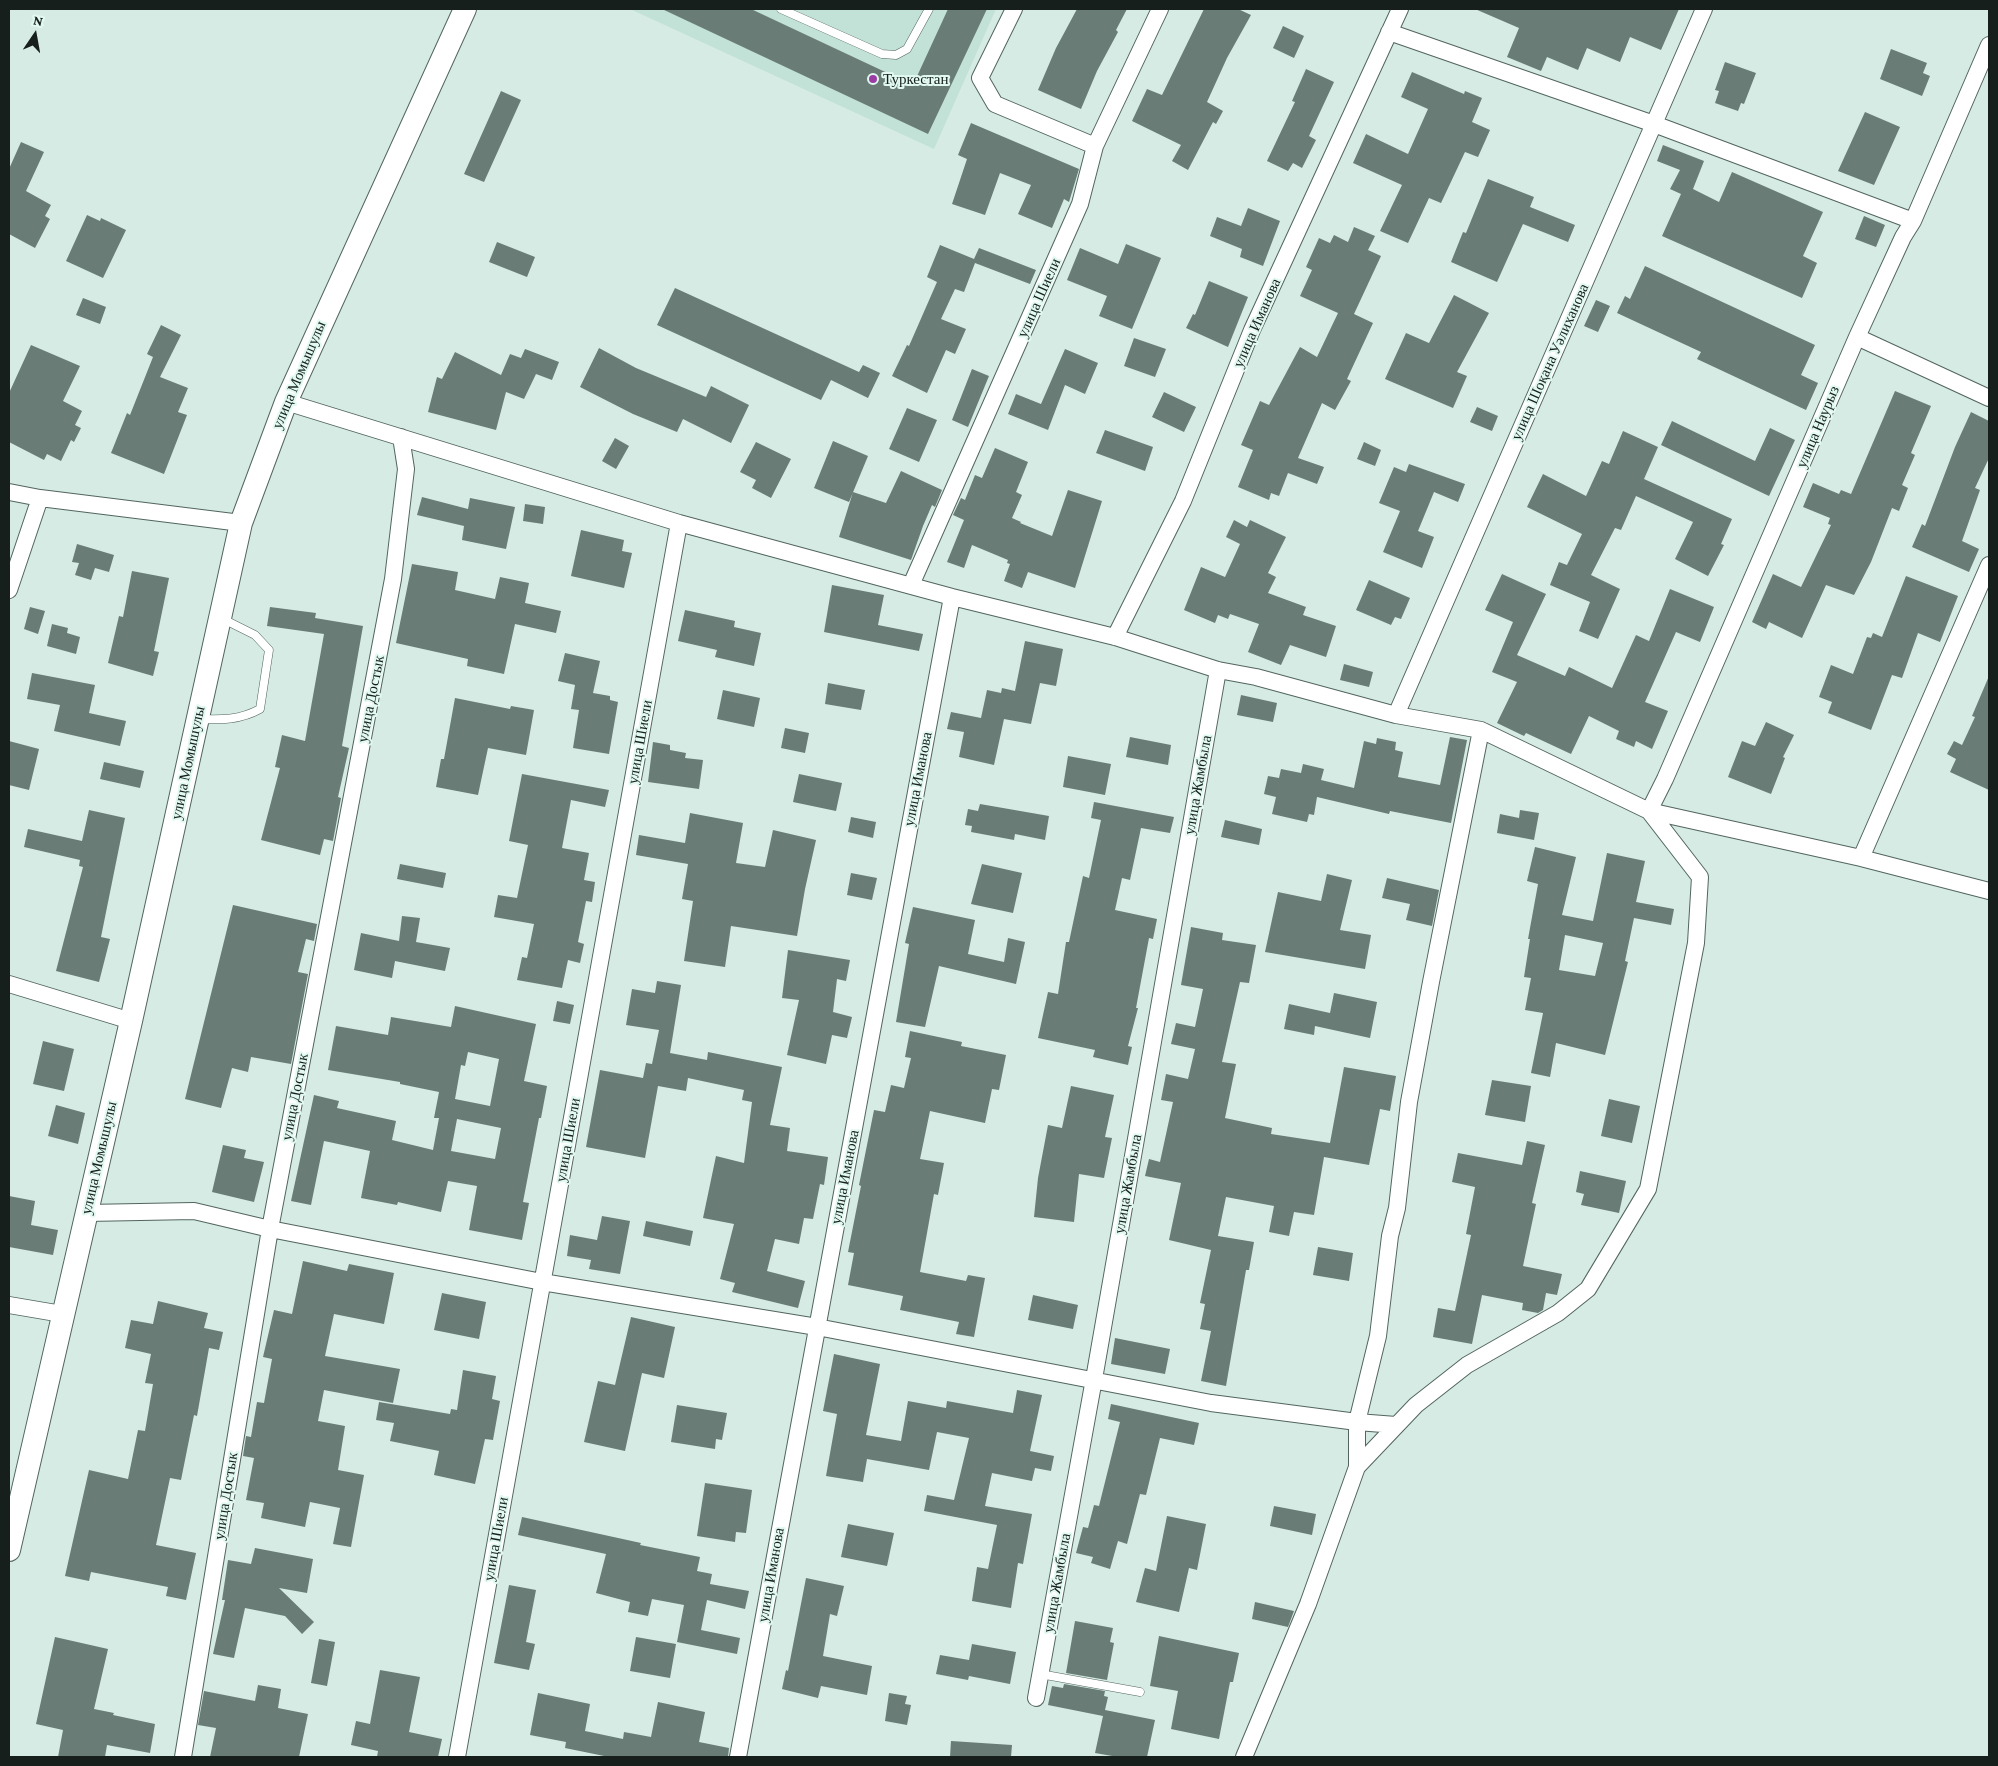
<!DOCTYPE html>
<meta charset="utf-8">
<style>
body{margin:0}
#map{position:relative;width:1998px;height:1766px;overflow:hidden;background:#d5ebe4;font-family:"Crimson Pro",serif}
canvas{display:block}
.frame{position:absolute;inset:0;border:10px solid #161f1c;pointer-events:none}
.north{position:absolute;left:10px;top:10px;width:50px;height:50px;-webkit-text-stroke:4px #e2f9f1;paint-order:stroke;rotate:12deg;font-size:14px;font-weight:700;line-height:20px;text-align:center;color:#161f1c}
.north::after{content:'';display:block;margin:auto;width:18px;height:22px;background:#161f1c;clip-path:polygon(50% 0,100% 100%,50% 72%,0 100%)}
</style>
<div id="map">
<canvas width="1998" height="1766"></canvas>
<div class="frame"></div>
<div class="north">N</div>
</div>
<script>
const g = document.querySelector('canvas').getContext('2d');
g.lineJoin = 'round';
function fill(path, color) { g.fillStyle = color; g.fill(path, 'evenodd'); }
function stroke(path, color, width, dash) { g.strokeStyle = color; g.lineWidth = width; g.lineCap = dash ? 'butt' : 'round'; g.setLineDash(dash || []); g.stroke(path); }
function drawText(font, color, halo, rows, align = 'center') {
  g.font = font + ' "Crimson Pro",serif'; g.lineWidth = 4; g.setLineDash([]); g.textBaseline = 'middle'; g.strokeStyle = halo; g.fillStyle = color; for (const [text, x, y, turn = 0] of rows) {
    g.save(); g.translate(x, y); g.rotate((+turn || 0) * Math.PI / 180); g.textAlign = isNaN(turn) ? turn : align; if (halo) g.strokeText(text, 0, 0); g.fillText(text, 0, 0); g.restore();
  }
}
fill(new Path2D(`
 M630,9H996L934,149Z`), '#c2e1d7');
fill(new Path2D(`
 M662,9H751L913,85L948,9H987L928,134Z
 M1077,9H1127L1116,30L1118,32L1097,71L1081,109L1038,90L1056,48Z
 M1204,9H1238L1251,15L1227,58L1207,102L1223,111L1216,124L1213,122L1188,170L1172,161L1181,145L1132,121L1147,89L1162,95Z
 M1475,9H1679L1661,50L1630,37L1620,62L1587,48L1578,70L1547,57L1541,71L1507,57L1519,28Z
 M1283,26L1304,36L1294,58L1273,48Z
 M1891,49L1927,63L1923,73L1930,76L1922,96L1880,79Z
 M1725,62L1756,73L1744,104L1741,103L1738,111L1715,103L1719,91L1715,90Z
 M1306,69L1334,82L1309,136L1316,140L1302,168L1293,163L1288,171L1267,161L1295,102L1292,101Z
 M1412,72L1464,94L1465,91L1482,98L1472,122L1490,130L1478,157L1465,152L1441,203L1429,198L1408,243L1380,231L1402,185L1353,163L1366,134L1408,154L1428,109L1401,97Z
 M501,91L521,100L484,182L464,174Z
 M1865,112L1900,127L1874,185L1838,171Z
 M971,123L1079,169L1069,202L1064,199L1052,228L1018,214L1031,185L1000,173L985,215L952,204L967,159L958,155Z
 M21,142L44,152L26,191L51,205L45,216L50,219L35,248L9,234V169Z
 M1663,145L1704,161L1693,189L1719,202L1732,172L1823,212L1803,256L1817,263L1802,298L1662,236L1681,194L1670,189L1680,170L1657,161Z
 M1488,179L1534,197L1530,207L1575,225L1568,242L1523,224L1497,282L1451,262L1463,232L1466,233Z
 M1248,208L1280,221L1263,266L1240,257L1242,249L1210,236L1217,217L1241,226Z
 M87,215L100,221L101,218L126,230L103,278L66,261Z
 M1864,216L1885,225L1876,247L1855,239Z
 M1354,227L1375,236L1368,250L1381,256L1354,314L1373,323L1347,379L1351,381L1335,410L1322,403L1298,458L1324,467L1317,484L1288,473L1279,496L1271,493L1269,500L1238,487L1253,450L1241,445L1260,401L1269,405L1300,347L1317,357L1338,313L1300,296L1312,270L1306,267L1319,238L1330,243L1334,235L1348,242Z
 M497,242L535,257L527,277L489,262Z
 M1126,244L1161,258L1132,329L1099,316L1107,296L1067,280L1080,248L1118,264Z
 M940,245L974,259L979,248L1036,270L1030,284L975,263L964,292L955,289L941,319L966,329L955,354L946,350L927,393L892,376L907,345L909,346L937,282L927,277Z
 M1645,266L1815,345L1801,375L1818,383L1806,410L1697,359L1701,352L1617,313L1625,296L1630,299Z
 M1209,281L1248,297L1228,347L1186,328L1193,314L1195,315Z
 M675,288L859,372L863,365L880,373L868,398L831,380L821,400L657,325Z
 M1454,295L1489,313L1457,372L1467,376L1453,408L1385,379L1406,333L1429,343Z
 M83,298L106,307L100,324L76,315Z
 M1596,300L1610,306L1598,332L1584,326Z
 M161,325L181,335L160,377L188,388L178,412L187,415L164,474L111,453L127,413L130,415L153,357L147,354Z
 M1134,338L1166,349L1155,377L1124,366Z
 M31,345L80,366L63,401L82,411L75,425L81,428L74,442L71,440L61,461L47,454L44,460L9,442V393Z
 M599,348L636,368L706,397L711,386L749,405L731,443L683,419L677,432L633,414L580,387Z
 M525,349L559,362L552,380L536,374L524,399L506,392L496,430L428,412L437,377L442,379L455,352L501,375L510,354L521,358Z
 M1065,349L1098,363L1085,394L1065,385L1048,430L1008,414L1016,394L1041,404Z
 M972,369L989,376L968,427L952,420Z
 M1895,391L1931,406L1911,453L1915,455L1902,485L1908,488L1899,511L1892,508L1871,562L1854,595L1826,585L1802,638L1769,622L1766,629L1752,622L1773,574L1801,587L1831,525L1828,524L1830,518L1803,507L1813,483L1839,494L1841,490L1851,494Z
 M1164,392L1196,407L1184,432L1152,417Z
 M1477,407L1498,416L1492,431L1470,422Z
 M907,408L937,420L919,462L889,449Z
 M1971,412L1989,421V458L1975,488L1980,490L1962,541L1979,549L1969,572L1912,547L1922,524L1925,526L1955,447Z
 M1672,421L1755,461L1770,428L1795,440L1769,496L1661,445Z
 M1105,430L1153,447L1145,471L1096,453Z
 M1623,431L1658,447L1644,479L1732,519L1721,544L1724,545L1708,576L1675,559L1693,522L1636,496L1621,530L1615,528L1591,575L1620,589L1598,639L1579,631L1590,602L1550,585L1559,562L1567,565L1582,534L1527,507L1543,474L1586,496L1602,461L1609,464Z
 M615,438L629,446L616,469L602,461Z
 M833,441L868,456L849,502L814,488Z
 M756,442L791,459L771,498L752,488L756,480L740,472Z
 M1364,442L1381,450L1375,466L1357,459Z
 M995,448L1028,462L1016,492L1022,495L1012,518L1021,522L1020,523L1052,536L1068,490L1102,501L1075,588L1028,572L1022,588L1004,581L1010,564L1007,563L1008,560L972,545L964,568L947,562L964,520L953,515L961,498L965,500L975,475L982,478Z
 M1409,464L1465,484L1458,502L1434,492L1418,531L1434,537L1422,568L1383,552L1400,511L1379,503L1394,467L1406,472Z
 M901,471L942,490L935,507L932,505L923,526L911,560L839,537L853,492L886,503Z
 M422,497L468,509L470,498L515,507L506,549L462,540L464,526L417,515Z
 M525,504L545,507L543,524L523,521Z
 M1234,520L1247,527L1250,520L1286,537L1268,573L1276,577L1268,593L1306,607L1303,615L1336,626L1326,657L1290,645L1281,665L1248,652L1259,624L1230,614L1228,619L1218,615L1215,623L1184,610L1201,567L1225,577L1240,544L1226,537Z
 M581,530L624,540L622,551L632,553L624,588L571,576Z
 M77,544L114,555L109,572L95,568L91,580L75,575L79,563L72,562Z
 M412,564L458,572L455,590L495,599L500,577L529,583L525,603L561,611L556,633L515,624L504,674L467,666L468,659L396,643Z
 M132,571L169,578L154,651L159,652L153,676L108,663L119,616L123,617Z
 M1502,574L1546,594L1517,655L1565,676L1569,667L1612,688L1636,635L1649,641L1670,589L1714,607L1700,642L1676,632L1645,702L1668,711L1652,749L1636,741L1634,747L1616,739L1619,731L1589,716L1571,754L1526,733L1524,736L1497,723L1517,682L1492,672L1513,622L1485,610Z
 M1906,576L1958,596L1940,642L1918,633L1902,678L1892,675L1871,730L1828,713L1832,702L1819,697L1831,665L1853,674L1867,637L1871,638L1873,633L1882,637Z
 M1369,580L1410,598L1401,619L1395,617L1391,625L1356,610Z
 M832,585L884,595L878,625L923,634L919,651L824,632Z
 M30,607L45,611L38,634L24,629Z
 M270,607L316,613L315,618L363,626L342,746L349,748L338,797L341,798L333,841L324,839L320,855L261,840L280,768L275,767L282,735L305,741L324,634L267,626Z
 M685,610L735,621L734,627L761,633L754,666L715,657L717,650L678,641Z
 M52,624L68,628L67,633L80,637L76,654L47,646Z
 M1025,641L1063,649L1056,686L1040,683L1031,724L1004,719L994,765L959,757L964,732L947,729L951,712L981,718L987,690L1001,693L1002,688L1015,691Z
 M565,653L600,661L593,693L610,696V700L618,702L609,754L573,748L579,710L571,709L575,685L558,681Z
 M1344,664L1373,672L1369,687L1340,680Z
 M32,673L95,685L89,713L126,721L120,746L54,731L60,705L27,699Z
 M1989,676V790L1950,772L1956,759L1947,754L1954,741L1962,745L1975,717L1972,716Z
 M828,683L865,690L861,710L825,704Z
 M723,690L760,698L754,727L717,719Z
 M1241,695L1277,703L1273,722L1237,715Z
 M455,698L510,709L511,706L534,710L526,755L488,748L478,795L436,787L441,759H444Z
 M1766,722L1794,735L1783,757L1785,758L1771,794L1728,777L1742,741L1755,746Z
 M785,728L809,733L805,753L781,748Z
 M1130,737L1171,745L1168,765L1126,757Z
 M1450,737L1467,740L1451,823L1390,811L1389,814L1317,797L1314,815L1309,814L1307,822L1272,814L1276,797L1264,794L1268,776L1279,778L1281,769L1301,773L1303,764L1324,769L1321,780L1354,788L1364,741L1376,744L1377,738L1396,742L1395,750L1403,752L1398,777L1440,785Z
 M9,741L39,749L29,790L9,785Z
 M653,742L670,745V750L686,753L685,758L703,760L699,789L648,782Z
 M1068,756L1111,764L1105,795L1063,787Z
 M104,762L144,771L140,788L100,779Z
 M522,774L609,790L605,807L571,800L562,848L589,853L584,880L595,882L592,902L586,901L578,942L584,944L580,963L568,960L562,988L517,980L522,957L527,958L534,924L494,917L498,895L517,898L528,845L509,841Z
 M799,774L842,783L836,811L793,802Z
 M1094,802L1174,817L1170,833L1141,828L1130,880L1122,878L1115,910L1157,919L1153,939L1149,938L1136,1008H1138L1128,1046L1132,1047L1128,1065L1093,1057L1095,1050L1038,1038L1048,992L1058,994L1066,942H1069L1083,876L1089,878L1101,820L1091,818Z
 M980,804L1049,816L1045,840L1015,834L1014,840L971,832L972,826L965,825L968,809L978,811Z
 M89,810L125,818L101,937L110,939L99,982L56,971L83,867L79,866L80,860L24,847L28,829L82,841Z
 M1520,810L1539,813L1534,840L1497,833L1500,814L1519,818Z
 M690,813L743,823L736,863L765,867L773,830L816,840L805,889L797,936L731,926L725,967L684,961L693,901L682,899L688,864L636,855L639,835L685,843Z
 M851,817L876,822L873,838L848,832Z
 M1225,820L1262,829L1259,845L1221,837Z
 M1535,847L1576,857L1562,915L1593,921L1607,853L1645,861L1636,902L1674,909L1671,925L1634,918L1625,961L1628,962L1605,1055L1556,1043L1550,1077L1531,1073L1543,1013L1525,1010L1531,978L1524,977L1530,939H1528L1538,884L1527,881ZM1565,935L1603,943L1595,976L1559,970Z
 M400,864L446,873L443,888L397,879Z
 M982,864L1022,873L1013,913L971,904Z
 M851,873L877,878L872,900L847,895Z
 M1327,874L1352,880L1340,930L1371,935L1365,969L1265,952L1278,892L1321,901Z
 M1387,878L1439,890L1432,926L1406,920L1410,904L1382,898Z
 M233,905L317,924L314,941L306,939L298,972L308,974L291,1064L251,1057L248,1072L232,1068L221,1108L185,1099Z
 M913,907L975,920L968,954L1004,962L1008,938L1025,942L1016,984L939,966L925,1027L896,1022L909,944L905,943Z
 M402,916L420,918L416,942L450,948L445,971L395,961L392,978L354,970L361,933L399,941Z
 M1191,927L1223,933L1222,940L1256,945L1249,983L1240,982L1222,1062L1236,1064L1225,1118L1272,1128L1271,1134L1330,1143L1344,1067L1396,1076L1390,1111L1380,1109L1369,1165L1324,1157L1314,1215L1294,1212L1289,1236L1269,1232L1274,1206L1226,1197L1218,1236L1254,1242L1249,1270H1246L1226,1386L1201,1381L1211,1331L1200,1329L1205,1304L1200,1303L1211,1250L1169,1240L1181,1183L1145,1176L1149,1159L1160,1162L1173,1102L1161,1100L1166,1074L1188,1079L1195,1049L1171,1044L1176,1023L1195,1027L1203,989L1181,985Z
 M788,950L850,960L846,981L837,979L833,1012L852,1017L847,1038L832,1035L826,1064L787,1055L799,1000L782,998Z
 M657,981L681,985L670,1053L707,1060L708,1052L782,1067L770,1125L790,1128L787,1151L828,1157L824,1185L820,1184L813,1219L804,1218L799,1244L775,1239L767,1271L805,1281L798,1308L732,1292L735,1283L720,1279L734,1224L703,1218L716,1156L744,1163L752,1102L742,1100L744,1090L688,1078L686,1091L658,1086L645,1158L586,1147L600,1070L643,1078L646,1063L652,1064L659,1030L626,1025L632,989L655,993Z
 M1334,993L1377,1002L1370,1038L1315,1026L1314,1035L1284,1029L1289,1004L1330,1013Z
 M557,1001L574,1005L570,1024L553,1021Z
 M455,1006L536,1024L524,1081L547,1086L541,1118H539L523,1202L529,1203L522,1240L469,1230L477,1186L448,1181L441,1212L398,1202L397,1205L361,1198L370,1151L329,1142L324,1141L311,1205L291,1201L314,1095L339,1101L337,1108L396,1121L392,1140L433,1150L439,1118H434L439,1092L400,1084V1082L328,1070L336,1026L388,1035L391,1017L451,1027ZM468,1052L499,1059L490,1106L455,1099L461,1065L465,1066ZM457,1119L501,1128L495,1159L451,1151Z
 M910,1031L962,1042L961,1046L1006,1055L999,1090L992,1089L985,1123L930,1111L920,1159L944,1163L938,1195L934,1194L920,1272L966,1281L968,1275L985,1278L974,1337L956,1334L959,1322L900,1310L903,1296L848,1285L854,1253L848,1252L861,1186L859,1185L874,1110L885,1112L891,1085L904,1088L911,1058L905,1057Z
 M43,1041L74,1049L64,1091L33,1084Z
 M1492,1080L1531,1086L1525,1122L1485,1115Z
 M1071,1086L1114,1095L1105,1137L1112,1138L1104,1178L1079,1174L1074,1222L1034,1217L1038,1178L1048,1125L1062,1128Z
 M1609,1099L1640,1106L1632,1143L1601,1136Z
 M56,1105L85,1113L78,1144L48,1136Z
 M1527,1141L1545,1145L1532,1203L1536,1204L1523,1266L1562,1274L1557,1295L1546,1293L1543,1310L1538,1313L1522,1310L1523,1303L1482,1295L1472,1344L1433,1337L1438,1308L1455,1311L1471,1235L1466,1234L1475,1187L1452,1182L1458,1153L1522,1165Z
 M223,1145L246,1150L244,1158L264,1162L254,1202L212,1192Z
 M1580,1171L1626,1181L1619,1213L1581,1205L1584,1194L1576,1192Z
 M9,1196L35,1201L31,1225L58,1230L53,1255L9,1247Z
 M602,1216L630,1221L620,1274L589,1269L591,1260L567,1256L570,1235L597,1240Z
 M646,1221L693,1231L690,1246L643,1236Z
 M1318,1247L1353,1253L1349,1281L1313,1275Z
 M303,1261L347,1271L349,1264L394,1273L384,1324L334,1314L325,1356L400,1369L393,1403L324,1390L318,1421L345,1426L338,1470L364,1475L351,1547L333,1544L340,1508L310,1502L305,1527L261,1518L264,1503L246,1500L254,1458L243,1456L246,1436L251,1437L257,1402L264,1403L272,1359L263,1357L274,1310L292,1314Z
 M442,1293L486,1302L479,1339L434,1330Z
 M1033,1295L1078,1305L1073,1329L1028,1320Z
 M158,1301L208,1313L204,1328L223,1332L219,1350L209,1348L197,1416L194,1415L181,1480L170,1478L156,1545L196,1553L186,1600L166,1596L168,1587L91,1572L89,1581L65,1576L89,1470L128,1479L138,1430L145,1431L153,1384L145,1383L151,1354L125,1348L131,1320L153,1324Z
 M631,1317L675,1327L664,1378L642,1373L625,1451L584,1442L598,1381L615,1385Z
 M1115,1338L1170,1349L1165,1374L1111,1364Z
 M834,1354L880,1364L866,1435L901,1441L908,1401L946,1408L947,1401L1013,1413L1017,1390L1042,1395L1030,1451L1054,1456L1051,1471L1035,1468L1032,1481L992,1473L985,1506L1032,1514L1023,1564L1018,1563L1011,1608L972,1601L977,1567L988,1569L997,1525L924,1511L927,1495L954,1500L969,1438L937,1432L929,1470L867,1459L863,1482L826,1476L837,1414L823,1411Z
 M463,1370L496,1376L492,1399L500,1401L493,1440L485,1439L475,1484L434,1475L439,1451L390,1441L394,1423L376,1420L379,1402L450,1414L451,1409L457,1410Z
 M1111,1404L1199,1423L1194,1445L1160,1438L1146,1495L1140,1494L1127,1544L1118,1541L1110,1569L1091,1563L1093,1557L1076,1553L1083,1527L1088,1528L1094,1505L1099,1506L1120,1422L1108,1419Z
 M677,1405L727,1413L722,1440L716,1439L715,1449L671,1442Z
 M705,1483L752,1490L746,1533L736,1532L735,1542L697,1536Z
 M1274,1506L1316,1514L1312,1535L1270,1526Z
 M1167,1516L1206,1524L1197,1570L1189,1568L1179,1612L1136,1602L1145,1568L1156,1571Z
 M522,1517L641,1543L640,1545L700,1557L697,1571L712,1574L710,1584L749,1591L745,1609L707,1600L701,1630L740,1638L737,1654L677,1642L684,1605L652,1599L648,1616L628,1612L630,1602L596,1593L606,1554L518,1535Z
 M848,1524L894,1533L887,1566L841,1557Z
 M255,1548L313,1559L307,1593L279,1588L314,1622L302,1634L285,1616L245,1608L234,1658L213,1654L225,1600H222L228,1560L251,1564Z
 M806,1578L844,1586L837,1616L830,1614L823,1656L872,1666L867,1695L821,1686L818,1698L782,1689L786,1670L788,1671Z
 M509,1585L536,1590L526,1642L535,1644L529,1670L494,1663Z
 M1255,1602L1294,1611L1288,1627L1252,1619Z
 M1075,1621L1113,1628L1110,1642L1114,1643L1107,1680L1066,1673Z
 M1159,1636L1239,1653L1233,1682H1230L1219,1739L1171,1729L1178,1691L1150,1686Z
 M55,1637L108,1649L94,1709L114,1713L113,1715L155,1724L150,1753L107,1745L105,1757H58L63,1730L36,1724Z
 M636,1637L676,1644L670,1678L630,1671Z
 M319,1639L335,1642L327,1686L311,1683Z
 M972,1644L1016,1652L1010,1684L969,1676L968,1680L936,1674L940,1655L969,1660Z
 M380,1670L420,1677L409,1732L442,1739L438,1757H377L378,1751L351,1745L356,1721L370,1724Z
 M1064,1684L1105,1691L1104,1696L1108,1697L1105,1710L1155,1720L1147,1757H1118L1095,1753L1103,1716L1048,1705L1052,1686L1063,1688Z
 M258,1685L281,1689L278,1708L308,1714L299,1757H210L216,1728L198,1725L204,1691L255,1701Z
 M538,1693L590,1704L585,1731L623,1739L624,1732L651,1737L658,1702L705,1712L699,1742L729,1748L728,1757H609L565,1748L566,1742L530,1735Z
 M889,1693L907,1696L905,1704L911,1705L907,1725L885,1721Z
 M951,1741L1012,1745L1011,1757H950Z`), '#697d76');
const lane = new Path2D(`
 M781,9L882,54L896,55L907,49L929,9
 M200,719C221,720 240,720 260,709L269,650L255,635L221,618
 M1040,1674L1140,1692`);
const street = new Path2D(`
 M1014,9L980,78L995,104L1095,146
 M1389,32L1654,124L1913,221
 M1857,337L1989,398
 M286,402L679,523L952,597L1115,637L1218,670L1256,677L1396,715L1481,730L1649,811L1861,858L1989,891
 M9,492L40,498L241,523
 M911,585L1080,204L1095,146L1160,9
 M9,590L40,498
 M1115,637L1183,501L1252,330L1400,9
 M1396,715L1704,9
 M1649,811L1665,779L1857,337L1903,237L1913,221L1989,45
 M1861,858L1989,565
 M9,984L131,1021
 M86,1213L194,1211L270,1229L542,1282L817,1327L1211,1403L1357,1422L1396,1425
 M9,1305L62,1314
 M1357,1467V1422L1378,1336L1390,1236L1397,1208L1409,1102L1431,982L1481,730
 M1036,1698L1094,1379L1218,670
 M183,1757L270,1229L393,579L406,469L401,437
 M457,1757L679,523
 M738,1757L952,597
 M1244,1757L1308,1604L1357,1467L1416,1405L1467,1365L1558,1313L1588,1289L1648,1189L1696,943L1700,877L1649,811`);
const secondary = new Path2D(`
 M9,1550L131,1021L241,523L286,402L465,9`);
stroke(lane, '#52655f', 9);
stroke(street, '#52655f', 18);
stroke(secondary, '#52655f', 24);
stroke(lane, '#fff', 8);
stroke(street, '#fff', 16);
stroke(secondary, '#fff', 22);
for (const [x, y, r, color] of [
 [873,79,5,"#9b3ca4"]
]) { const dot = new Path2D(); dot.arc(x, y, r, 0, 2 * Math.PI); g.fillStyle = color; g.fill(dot); stroke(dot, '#e2f9f1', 2); }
drawText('15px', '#161f1c', '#e2f9f1', [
 ["Туркестан",883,79]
], 'left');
drawText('15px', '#161f1c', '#e2f9f1', [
 ["улица Шиели",1039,298,-66],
 ["улица Иманова",1257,323,-66],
 ["улица Шоқана Уәлиханова",1550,362,-66],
 ["улица Момышулы",299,375,-67],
 ["улица Наурыз",1818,427,-67],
 ["улица Достык",371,699,-79],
 ["улица Шиели",640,742,-80],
 ["улица Момышулы",188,763,-78],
 ["улица Иманова",918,779,-79],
 ["улица Жамбыла",1198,785,-80],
 ["улица Достык",295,1097,-79],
 ["улица Шиели",568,1140,-80],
 ["улица Момышулы",99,1158,-77],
 ["улица Иманова",845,1177,-79],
 ["улица Жамбыла",1128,1184,-80],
 ["улица Достык",226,1496,-81],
 ["улица Шиели",496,1539,-80],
 ["улица Иманова",771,1575,-80],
 ["улица Жамбыла",1057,1583,-80]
]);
</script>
